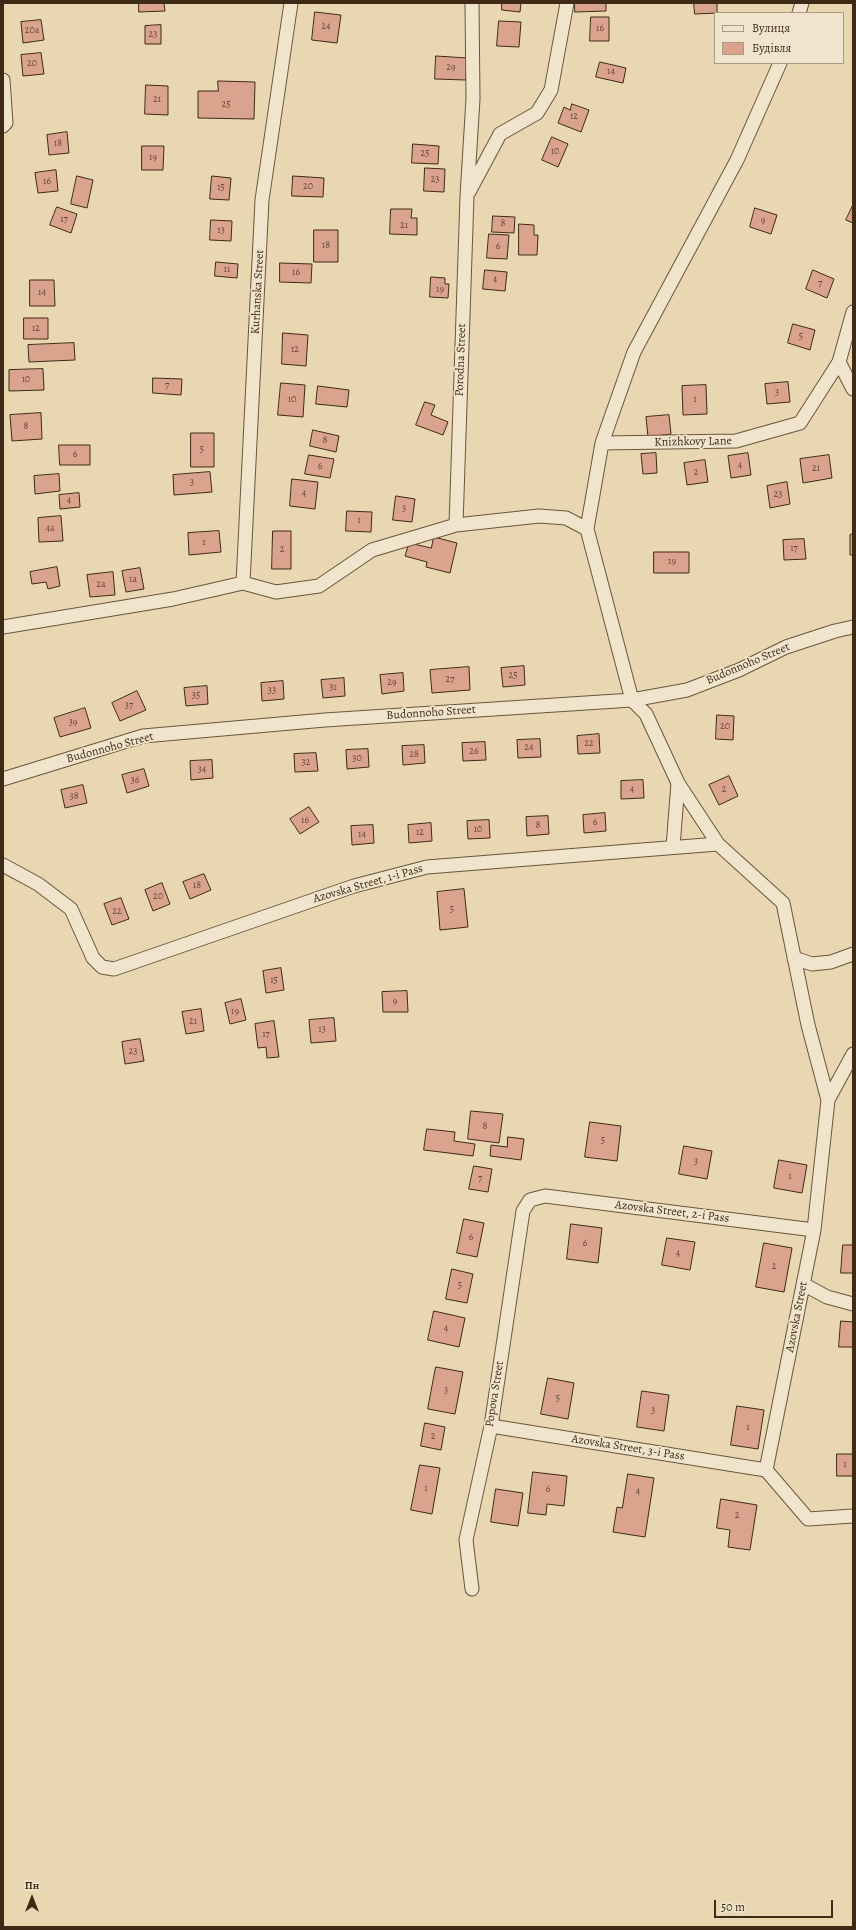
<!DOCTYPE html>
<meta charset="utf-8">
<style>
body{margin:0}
#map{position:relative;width:856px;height:1930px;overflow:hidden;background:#e8d7b0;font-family:Alegreya,serif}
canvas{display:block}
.frame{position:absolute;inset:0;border:4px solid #3f2a18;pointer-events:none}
.legend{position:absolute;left:714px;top:12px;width:130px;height:52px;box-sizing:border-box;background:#f0e5cc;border:1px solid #a99a84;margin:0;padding:5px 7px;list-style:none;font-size:12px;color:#3f2a18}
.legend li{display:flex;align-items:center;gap:8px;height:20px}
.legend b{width:20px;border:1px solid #a99a84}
.north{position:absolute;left:12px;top:1878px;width:40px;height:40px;-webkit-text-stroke:3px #f0e5cc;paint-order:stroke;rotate:0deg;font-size:11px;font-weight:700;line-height:16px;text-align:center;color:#3f2a18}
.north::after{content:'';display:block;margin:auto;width:14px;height:18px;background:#3f2a18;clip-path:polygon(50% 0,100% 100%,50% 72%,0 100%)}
.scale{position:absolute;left:714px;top:1900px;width:119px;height:18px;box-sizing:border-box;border:2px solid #3f2a18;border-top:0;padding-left:5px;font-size:12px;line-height:14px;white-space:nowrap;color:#3f2a18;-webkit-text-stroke:3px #f0e5cc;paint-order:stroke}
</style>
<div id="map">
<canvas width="856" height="1930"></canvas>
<div class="frame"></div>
<ul class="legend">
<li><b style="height:5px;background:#f0e5cc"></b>Вулиця</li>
<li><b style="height:11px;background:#daa38e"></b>Будівля</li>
</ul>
<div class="north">Пн</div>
<div class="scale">50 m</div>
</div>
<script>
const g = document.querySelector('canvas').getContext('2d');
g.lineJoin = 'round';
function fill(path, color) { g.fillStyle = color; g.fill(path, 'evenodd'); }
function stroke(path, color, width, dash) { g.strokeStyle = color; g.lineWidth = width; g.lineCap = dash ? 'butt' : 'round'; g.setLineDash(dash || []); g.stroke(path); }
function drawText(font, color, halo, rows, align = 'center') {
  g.font = font + ' Alegreya,serif'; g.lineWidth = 3.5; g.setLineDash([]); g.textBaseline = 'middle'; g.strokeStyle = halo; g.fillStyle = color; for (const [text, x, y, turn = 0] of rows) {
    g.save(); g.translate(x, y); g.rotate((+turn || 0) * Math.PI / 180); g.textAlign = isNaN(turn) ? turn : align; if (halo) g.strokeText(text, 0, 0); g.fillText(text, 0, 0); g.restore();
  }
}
const building = new Path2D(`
 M139,3H164L165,11L139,12Z
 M502,3H521L520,12L502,10Z
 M575,3H606V11L575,12Z
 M694,3H717V13L695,14Z
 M315,12L341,15L337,43L312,40Z
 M591,17H609V41H590Z
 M41,20L44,40L23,43L21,22Z
 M499,21L521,22L519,47L497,46Z
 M161,25V44H145V26Z
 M41,53L44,74L23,76L21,55Z
 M436,56L467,58L466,80L435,79Z
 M600,62L626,68L623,83L596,77Z
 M218,81L255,82L254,119L198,118V91H218Z
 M146,85L168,86V115L145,114Z
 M572,104L589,110L581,132L558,123L564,107L570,110Z
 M67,132L69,153L49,155L47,135Z
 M552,137L568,144L558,167L542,160Z
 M413,144L439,146L438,164L412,163Z
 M142,146H164L163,170H142Z
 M425,168L445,169L444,192L424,191Z
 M56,170L58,191L38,193L35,173Z
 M77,176L93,180L87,208L71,204Z
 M212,176L231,178L229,200L210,199Z
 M293,176L324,178L323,197L292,196Z
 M853,205V223L846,220Z
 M57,207L77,214L71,233L50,225Z
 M755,208L777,215L771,234L750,227Z
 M391,209H412L411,218H417V235L390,234Z
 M493,216L515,217L514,233L492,232Z
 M211,220L232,221L231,241L210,240Z
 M519,224L534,225V235H538L537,255H519Z
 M314,230H338V262H314Z
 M489,234L509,235L507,259L487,258Z
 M216,262L238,264L237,278L215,276Z
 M280,263L312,264L311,283L280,282Z
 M485,270L507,272L505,291L483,289Z
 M813,270L834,279L827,298L806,289Z
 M431,277L445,278V284H449L448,298L430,297Z
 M30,280H54L55,306H30Z
 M24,318H48V339H24Z
 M793,324L815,330L810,350L788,343Z
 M283,333L308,335L306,366L282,364Z
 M74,343L75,360L29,362L28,345Z
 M43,369L44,390L9,391V370Z
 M153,378L182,379L181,395L153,393Z
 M788,382L790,402L767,404L765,384Z
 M281,383L305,385L303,417L278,415Z
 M706,385L707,414L683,415L682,386Z
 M318,386L349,390L347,407L316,404Z
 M425,402L435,405L431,415L448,422L443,435L416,425Z
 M41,413L42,439L12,441L10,415Z
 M669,415L671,434L648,437L646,417Z
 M313,430L339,436L336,452L310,446Z
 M191,433H214V467H191Z
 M59,445H90V465H60Z
 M656,453L657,473L643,474L641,454Z
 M748,453L751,475L731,478L728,456Z
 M309,455L334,459L330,478L305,474Z
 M829,455L832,478L803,483L800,459Z
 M705,460L708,482L687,485L684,463Z
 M210,472L212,492L174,495L173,475Z
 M59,474L60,491L35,494L34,476Z
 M292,479L318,482L315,509L290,506Z
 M787,482L790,504L770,508L767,486Z
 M79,493L80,507L60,509L59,495Z
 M396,496L415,499L412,522L393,520Z
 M347,511L372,512L371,532L346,531Z
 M61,516L63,541L39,542L38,518Z
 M219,531L221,552L189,555L188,533Z
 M273,531H291V569H272Z
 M853,534V555H850V535Z
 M434,537L457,543L450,573L426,567L427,562L405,556L409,543L431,548Z
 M804,539L806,559L784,560L783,540Z
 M654,552H689V573H654Z
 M57,567L60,586L48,589L46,582L32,584L30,572Z
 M140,568L144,589L126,592L122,571Z
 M113,572L115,595L90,597L87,575Z
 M524,666L525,685L503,687L501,668Z
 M469,667L470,690L432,693L430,670Z
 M403,673L404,691L382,694L380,675Z
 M344,678L345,696L323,698L321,680Z
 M283,681L284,699L262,701L261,683Z
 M207,686L208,704L186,706L184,688Z
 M137,691L146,710L120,721L112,703Z
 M85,708L91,728L60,737L54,718Z
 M717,715L734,716L733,740L716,739Z
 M599,734L600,753L578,754L577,736Z
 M540,739L541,757L518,758L517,740Z
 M485,742L486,760L463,761L462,743Z
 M424,745L425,763L403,765L402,746Z
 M368,749L369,767L347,769L346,750Z
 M316,753L318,771L295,772L294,754Z
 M212,760L213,778L191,780L190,761Z
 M144,769L149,786L127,793L122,775Z
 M729,776L738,796L719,805L709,785Z
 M643,780L644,798L621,799V781Z
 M83,785L87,803L65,808L61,790Z
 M309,807L319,822L300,834L290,819Z
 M605,813L606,831L584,833L583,815Z
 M548,816L549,834L527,836L526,817Z
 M489,820L490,838L468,839L467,821Z
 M431,823L432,841L409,843L408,825Z
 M373,825L374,843L352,845L351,826Z
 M204,874L211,890L190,899L183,882Z
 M162,883L170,904L153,911L145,890Z
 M464,889L468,927L440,930L437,892Z
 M121,898L129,919L112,925L104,904Z
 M281,968L284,990L266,993L263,971Z
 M407,991L408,1012H383L382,992Z
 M241,999L246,1020L230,1024L225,1003Z
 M201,1009L204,1031L186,1034L182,1012Z
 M334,1018L336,1041L311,1043L309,1020Z
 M274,1021L279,1057L267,1058L266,1047L258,1048L255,1024Z
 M140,1039L144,1061L125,1064L122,1042Z
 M471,1111L503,1114L499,1143L468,1139Z
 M590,1122L621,1126L617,1161L585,1157Z
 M427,1129L455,1132L454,1141L475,1144L473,1156L424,1150Z
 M508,1137L524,1139L521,1160L490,1156L491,1145L507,1147Z
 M684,1146L712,1151L707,1179L679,1174Z
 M779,1160L807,1165L802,1193L774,1188Z
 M474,1166L492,1169L488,1192L469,1189Z
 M464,1219L484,1223L477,1257L457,1253Z
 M571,1224L602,1228L598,1263L567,1259Z
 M667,1238L695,1242L690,1270L662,1265Z
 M764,1243L792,1248L784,1292L756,1287Z
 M843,1245H853V1273H841Z
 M452,1269L473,1274L467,1303L446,1299Z
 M434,1311L465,1318L459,1347L428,1340Z
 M841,1321L853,1322V1347H839Z
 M436,1367L463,1372L455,1414L428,1409Z
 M548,1378L574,1383L568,1419L541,1414Z
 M642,1391L669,1395L664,1431L637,1427Z
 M737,1406L764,1410L758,1449L731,1445Z
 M425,1423L445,1427L441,1450L421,1446Z
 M837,1454H853V1476H837Z
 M420,1465L440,1468L432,1514L411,1510Z
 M533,1472L567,1476L564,1506L547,1504L546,1515L528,1513Z
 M628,1474L654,1478L645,1537L613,1532L617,1507L622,1508Z
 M496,1489L523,1493L518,1526L491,1522Z
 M721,1499L757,1505L750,1550L728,1547L730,1530L717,1528Z`);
fill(building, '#daa38e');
stroke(building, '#3f2a18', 1);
const minor = new Path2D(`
 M799,13L802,3
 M780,63L737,160L634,352L602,443L587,529L632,700L646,714L678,783L718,844L783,903L808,1025L828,1100L814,1230L766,1470L808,1519L853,1516
 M3,80L6,123L3,126
 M469,192L500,134L537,113L551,90L567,3
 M839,362L853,312
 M602,443L736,441L800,423L839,362L853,389
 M456,525L467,196L473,99L472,3
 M243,583L262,200L291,3
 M3,627L173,599L243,583L276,592L319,586L372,550L456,525L539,516L566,518L587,529
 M3,779L143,736L325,720L632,700L687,690L739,670L786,647L835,631L853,627
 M673,847L678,783
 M3,865L38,884L71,909L93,958L102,967L114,969L354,886L427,867L718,844
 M794,958L812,964L831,962L853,954
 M828,1100L853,1054
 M803,1284L827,1297L853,1304
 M491,1426L766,1470
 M472,1589L466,1540L491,1426L523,1211L530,1200L545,1196L814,1230`);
stroke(minor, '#69553e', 15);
stroke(minor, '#f0e5cc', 13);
drawText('10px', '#664836', null, [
 ["24",326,27],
 ["16",600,29],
 ["20а",32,31],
 ["23",153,35],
 ["20",32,64],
 ["29",451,68],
 ["14",611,72],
 ["21",157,100],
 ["25",226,105],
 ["12",574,117],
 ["18",58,144],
 ["10",555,152],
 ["25",425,154],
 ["19",153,158],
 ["23",435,180],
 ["16",47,182],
 ["20",308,187],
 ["15",221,188],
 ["17",64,220],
 ["9",763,221],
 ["8",503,224],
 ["21",404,226],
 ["13",221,231],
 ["18",326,246],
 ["6",498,247],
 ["11",227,270],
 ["16",296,273],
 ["4",495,280],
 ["7",820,284],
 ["19",440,290],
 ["14",42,293],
 ["12",36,329],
 ["5",801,337],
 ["12",295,350],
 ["10",26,380],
 ["7",167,386],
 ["3",777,393],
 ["10",292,400],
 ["1",695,400],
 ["8",26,427],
 ["8",325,441],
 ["5",202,450],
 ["6",75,455],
 ["4",740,466],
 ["6",320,467],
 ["21",816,469],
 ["2",696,473],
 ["3",192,483],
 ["4",304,494],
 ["23",778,495],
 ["4",69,501],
 ["3",404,509],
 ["1",359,521],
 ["4а",50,529],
 ["1",204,543],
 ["17",794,549],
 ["2",282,550],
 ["19",672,562],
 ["1а",133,580],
 ["2а",101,585],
 ["25",513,676],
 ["27",450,680],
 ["29",392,683],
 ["31",333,688],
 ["33",272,691],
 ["35",196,696],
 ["37",129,706],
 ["39",73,723],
 ["20",725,727],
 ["22",589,744],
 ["24",529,748],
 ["26",474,752],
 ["28",414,755],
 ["30",357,759],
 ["32",306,763],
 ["34",202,770],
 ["36",135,781],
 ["4",632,790],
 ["2",724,790],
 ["38",74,797],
 ["16",305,821],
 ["6",595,823],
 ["8",538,826],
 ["10",478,830],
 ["12",420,833],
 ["14",362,835],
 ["18",197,886],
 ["20",158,897],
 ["5",452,910],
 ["22",117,912],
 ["15",274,981],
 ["9",395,1002],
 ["19",235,1012],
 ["21",193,1022],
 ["13",322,1030],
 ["17",266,1035],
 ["23",133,1052],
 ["8",485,1127],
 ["5",603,1141],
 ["3",696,1162],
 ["1",790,1177],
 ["7",480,1179],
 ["6",471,1238],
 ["6",585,1244],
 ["4",678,1254],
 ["2",774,1267],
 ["5",460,1286],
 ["4",446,1329],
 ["3",446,1391],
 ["5",558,1399],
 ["3",653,1411],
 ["1",748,1428],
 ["2",433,1437],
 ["1",845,1465],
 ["1",426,1489],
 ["6",548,1490],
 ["4",638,1492],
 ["2",737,1516]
]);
drawText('12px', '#3f2a18', '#f0e5cc', [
 ["Kurhanska Street",258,292,-87],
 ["Porodna Street",461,360,-88],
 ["Knizhkovy Lane",693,442,-1],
 ["Budonnoho Street",748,664,-23],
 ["Budonnoho Street",431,713,-4],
 ["Budonnoho Street",110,748,-15],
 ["Azovska Street, 1-i Pass",368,884,-16],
 ["Azovska Street, 2-i Pass",672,1212,7],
 ["Azovska Street",797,1317,-79],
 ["Popova Street",495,1394,-81],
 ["Azovska Street, 3-i Pass",628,1448,9]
]);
</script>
